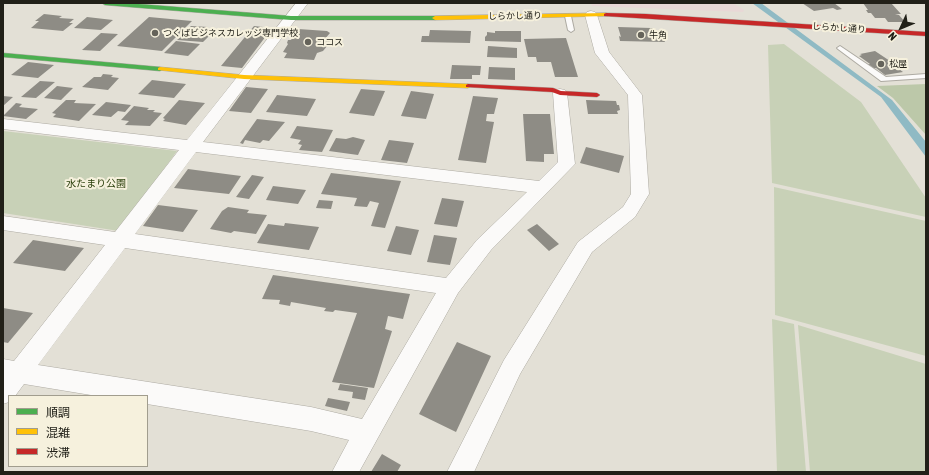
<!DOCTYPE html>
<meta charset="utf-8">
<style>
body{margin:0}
#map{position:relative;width:929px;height:475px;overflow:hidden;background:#e3e0d6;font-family:"Asap Condensed","Noto Sans JP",sans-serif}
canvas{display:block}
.frame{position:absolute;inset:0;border:4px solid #212018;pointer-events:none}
.legend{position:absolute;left:8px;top:395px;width:140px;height:72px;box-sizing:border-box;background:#f6f1dd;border:1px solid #a19d8e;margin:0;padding:5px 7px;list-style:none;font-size:12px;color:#212018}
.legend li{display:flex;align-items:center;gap:8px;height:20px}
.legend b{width:20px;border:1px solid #a19d8e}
.north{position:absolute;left:881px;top:8px;width:40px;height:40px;-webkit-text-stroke:3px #f6f1dd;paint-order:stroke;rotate:226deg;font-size:11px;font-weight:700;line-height:16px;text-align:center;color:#212018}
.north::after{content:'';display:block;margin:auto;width:14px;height:18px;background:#212018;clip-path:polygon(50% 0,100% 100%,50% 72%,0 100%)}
</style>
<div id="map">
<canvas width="929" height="475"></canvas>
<div class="frame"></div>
<ul class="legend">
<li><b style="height:5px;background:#4caf50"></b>順調</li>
<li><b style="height:5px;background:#ffc107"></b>混雑</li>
<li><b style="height:5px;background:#c62828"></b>渋滞</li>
</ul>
<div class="north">N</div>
</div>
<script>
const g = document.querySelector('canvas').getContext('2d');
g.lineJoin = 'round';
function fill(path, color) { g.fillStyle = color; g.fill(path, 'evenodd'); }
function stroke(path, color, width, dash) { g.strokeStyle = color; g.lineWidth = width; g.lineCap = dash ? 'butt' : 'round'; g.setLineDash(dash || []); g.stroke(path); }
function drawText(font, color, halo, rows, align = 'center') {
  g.font = font + ' "Asap Condensed","Noto Sans JP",sans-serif'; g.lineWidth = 4; g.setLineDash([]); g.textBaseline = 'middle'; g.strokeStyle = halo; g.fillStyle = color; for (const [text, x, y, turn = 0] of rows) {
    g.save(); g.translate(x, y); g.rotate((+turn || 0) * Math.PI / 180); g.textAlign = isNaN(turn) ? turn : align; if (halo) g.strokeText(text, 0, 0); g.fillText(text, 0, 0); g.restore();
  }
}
fill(new Path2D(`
 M591,3H733L744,10L743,12L592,6Z`), '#e8d8d6');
fill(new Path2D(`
 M784,44L861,102L926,198V217L772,183L768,45Z
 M3,131L177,151L119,231L3,213Z
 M774,187L926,221V356L775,315Z
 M772,319L794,324L806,472H777Z
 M798,325L926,364V472H810Z`), '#c8d1b7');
fill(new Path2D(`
 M926,84V135L893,98L877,86Z`), '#bcc8a9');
fill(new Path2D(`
 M752,3H761L892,100L926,142V157L881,97Z`), '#8fbac4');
fill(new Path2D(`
 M802,3H834L842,9L837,10L833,8L814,11Z
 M863,3H891L901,14H895L899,15L905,22H888L885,18H875L871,13H868L866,10H868Z
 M44,14L62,16L59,18L74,19L69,23H73L63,31L31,28L39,21H35Z
 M87,17L113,20L101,30L74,28Z
 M149,17L192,21L162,51L117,46Z
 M191,26L208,27L204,31L213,32L203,42L177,40Z
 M254,26L263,27L262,28L268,29L265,32H269L242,68L221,66Z
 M618,27L651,28L655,29L656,33H661L665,42L620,41L619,36L621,37Z
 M298,29L327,31L330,33L324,40L330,41L328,45L323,51L317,53L314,60L284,58L287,53L283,52L288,44L287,43L288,40H291Z
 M430,30L471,31L470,43L421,42L422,36H429Z
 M495,31H521V42L485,41V37L487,35V32L495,33Z
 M101,33L118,34L100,51L82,50Z
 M566,38L578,77H555L551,62H537L536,57H528L524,39Z
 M176,41L200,44L188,56L164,53Z
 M488,46L517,48V58L487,57Z
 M875,51L893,63L892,64L903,72L885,75L876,68L872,69L866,65L870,64L859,56L862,55L860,54Z
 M28,62L54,65L38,78L11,75Z
 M452,65L481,66L480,75H472V79H450Z
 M489,67L515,68V80L488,79Z
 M103,74L113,75L111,77L119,78L108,90L82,87L94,77H101Z
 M152,80L186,84L174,98L138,94Z
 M40,81L55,82L36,98L21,97Z
 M57,86L73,88L61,100L44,98Z
 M246,87L268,89L251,113L229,111Z
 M361,89L385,91L374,116L349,113Z
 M411,91L434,94L426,119L401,116Z
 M277,95L316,99L307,116L266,112Z
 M3,96L13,97L3,106Z
 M473,96L498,98L494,114H487L486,121L494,122L486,163L458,160Z
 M66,100H76L74,103L96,104L79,121L53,117L56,114L52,113Z
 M179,100L205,103L186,125L163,121L165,119L163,118Z
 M586,100L616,101L617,105H619L620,110L617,111L618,114H588Z
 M106,102L131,105L125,112L118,111L111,117L92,115Z
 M16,103L22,104L19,107L38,109L26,119L3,116Z
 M134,106L149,108L147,110H155L153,112L162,113L150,126L125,125L129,121L121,120Z
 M523,114H550L554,154H544V162L526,161Z
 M257,119L285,122L269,141L263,140L260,143L245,140L243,144L240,143Z
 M297,126L333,130L322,152L299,150L302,145L298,144L301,140L290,138Z
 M353,137L365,140L358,155L329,151L336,138L346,139Z
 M389,140L414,143L407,163L381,160Z
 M586,147L624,156L619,173L580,163Z
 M188,169L241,176L229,194L174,188Z
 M331,173L401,181L385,228L371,226L379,203L370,201L367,207L354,206L357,198L321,194Z
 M252,175L264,177L249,199L236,197Z
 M273,186L306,190L298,204L266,200Z
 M442,198L464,201L457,227L434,224Z
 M319,200L333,201L331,209L316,208Z
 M158,205L198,210L183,232L143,226Z
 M228,207L249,210L247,213L267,215L256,234L234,231L231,233L210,229L222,211Z
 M285,223L319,227L309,250L257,243L268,224L284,226Z
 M537,224L559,244L549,251L527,230Z
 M396,226L419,230L411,255L387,251Z
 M434,235L457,238L450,265L427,262Z
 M33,240L84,248L65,271L13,263Z
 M273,275L410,294L403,319L388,316L385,329L392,331L374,388L332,382L357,313L335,310L333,312L324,311L326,308L291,302L290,306L279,304L280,300L262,299Z
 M3,308L33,313L8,343L3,342Z
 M457,342L491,356L456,432L419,414Z
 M340,384L368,388L365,400L352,398L353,392L338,390Z
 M328,398L350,402L347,411L325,406Z
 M382,454L401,465L397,472H371Z`), '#8e8c85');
const lane = new Path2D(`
 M568,14L571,16L574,30L571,32L568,30L565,16Z
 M840,46L886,77L926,74V78L881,81L838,49L837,48Z`);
const street = new Path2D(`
 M296,3H308L203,142L539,181L558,162L553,93L555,90L560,89L565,90L567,93L575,164L491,250L458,293L359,472H332L349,440L311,431L147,404V396H97L24,384L15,396H9V402L3,404V359L14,361L105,245L3,230V216L115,232L179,150L3,129V119L187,140ZM196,152L527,192L477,240L446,278L135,234ZM125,248L436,293L362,419L311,407L38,365Z
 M591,11L595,12L597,15L609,52L642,95L649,194L635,217L592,252L520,374L474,472H447L504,360L578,242L623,207L631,194L628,95L595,53L585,15L587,12Z`);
const fast = new Path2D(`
 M102,3H126L291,16H435L438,18L435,20H291L105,5Z
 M3,53L160,67L163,69L160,71L3,57Z`);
const slow = new Path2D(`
 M606,13L608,14V16L435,20L432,18L435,16Z
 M160,67L244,75L468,84L471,86L468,88L244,79L158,70V68Z`);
const jam = new Path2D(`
 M606,13L646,14L926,32V36L604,16V14Z
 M468,84L553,88L561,91L597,93L600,95L597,97L560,95L552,92L466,87V85Z`);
stroke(lane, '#adaaa2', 2);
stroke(street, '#adaaa2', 1);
stroke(fast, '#adaaa2', 1);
stroke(slow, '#adaaa2', 1);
stroke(jam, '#adaaa2', 1);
fill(lane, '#fbfaf9');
fill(street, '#fbfaf9');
fill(fast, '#4caf50');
fill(slow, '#ffc107');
fill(jam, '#c62828');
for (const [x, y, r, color] of [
 [155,33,4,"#65635a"],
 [641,35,4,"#65635a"],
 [308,42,4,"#65635a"],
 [881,64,4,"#65635a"]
]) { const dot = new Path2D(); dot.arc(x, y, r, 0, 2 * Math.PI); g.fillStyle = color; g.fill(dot); stroke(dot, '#f6f1dd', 1.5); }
drawText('9px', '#212018', '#f6f1dd', [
 ["しらかし通り",515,16,-1],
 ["しらかし通り",839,28,4]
]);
drawText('9px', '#212018', '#f6f1dd', [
 ["つくばビジネスカレッジ専門学校",163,33],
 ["牛角",649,35],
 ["ココス",316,42],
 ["松屋",889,64]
], 'left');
drawText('10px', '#2a3f0b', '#f6f1dd', [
 ["水たまり公園",96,184]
]);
</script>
